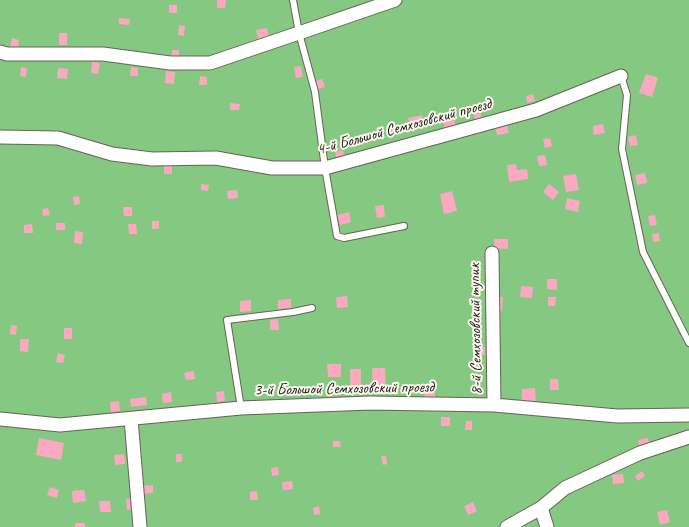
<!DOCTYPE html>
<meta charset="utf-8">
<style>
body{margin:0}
canvas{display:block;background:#f4e3c8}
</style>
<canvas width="689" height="527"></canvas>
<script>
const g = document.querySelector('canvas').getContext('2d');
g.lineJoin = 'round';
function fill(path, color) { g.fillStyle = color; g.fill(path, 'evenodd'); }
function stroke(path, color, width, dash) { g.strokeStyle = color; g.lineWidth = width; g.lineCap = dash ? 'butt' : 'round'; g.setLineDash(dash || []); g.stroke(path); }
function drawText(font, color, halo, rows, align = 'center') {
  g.font = font + ' Caveat,sans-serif'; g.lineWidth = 4; g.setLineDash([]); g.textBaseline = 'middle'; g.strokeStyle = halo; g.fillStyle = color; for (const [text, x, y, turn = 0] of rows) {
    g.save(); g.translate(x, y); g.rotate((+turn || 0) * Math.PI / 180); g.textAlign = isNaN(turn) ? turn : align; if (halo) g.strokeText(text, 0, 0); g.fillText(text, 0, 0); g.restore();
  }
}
fill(new Path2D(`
 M0,0H689V527H0Z`), '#85c881');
fill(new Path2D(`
 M217,0H226L225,8H217Z
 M169,5H177V13H169Z
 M119,18L130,19L129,25L119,24Z
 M179,25L185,26L184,36L178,35Z
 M267,28L269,37L258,39L256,30Z
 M59,33H67V45H59Z
 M12,38L19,40L18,48L10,47Z
 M172,50H179V59L172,60Z
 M92,62L100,63L98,74L91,73Z
 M301,66L303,77L296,78L294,67Z
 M21,67L27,68L26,77L20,76Z
 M131,67L138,68V76H130Z
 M58,68L68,69L67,79L57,78Z
 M166,71L175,72L174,84L165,83Z
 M646,74L658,78L652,97L639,93Z
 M200,76L207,77V85H199Z
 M322,79L325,87L318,89L315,81Z
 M533,94L535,101L527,103L526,96Z
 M230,103L240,104L239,110H230Z
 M479,109L482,118L475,120L473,111Z
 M422,115L424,123L411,127L408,118Z
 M454,119L456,126L445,129L443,121Z
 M506,123L509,133L497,135L495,126Z
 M603,124L605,133L594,135L593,126Z
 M636,135L638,145L630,146L628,137Z
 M550,138L552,146L545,148L543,139Z
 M343,150L345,158L337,160L335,152Z
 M545,155L547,165L539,166L537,156Z
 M164,164H172V174H164Z
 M516,164L517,170L527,169L528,179L509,182L507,165Z
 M645,173L647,183L637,185L635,175Z
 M576,174L579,190L566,192L563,176Z
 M201,184L209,185L208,191L201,190Z
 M549,184L559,192L553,200L543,192Z
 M237,190L238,198L228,199L227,191Z
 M452,191L457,211L444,214L440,194Z
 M79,196L80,204L74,205L73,197Z
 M567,198L580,201L578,212L565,209Z
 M384,205L385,217L377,218L375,206Z
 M123,207H132V216H124Z
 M48,208L50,215L43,216L42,209Z
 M349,212L351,222L340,225L337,215Z
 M655,215L657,225L650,226L648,216Z
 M152,221H159V229H152Z
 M56,223H65V230H56Z
 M32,224L33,233H24V225Z
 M128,224H136L137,234H129Z
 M75,231L83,232L82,244L74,243Z
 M659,233L660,241L653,242L652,234Z
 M494,239H508V249L494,248Z
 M547,279H557V290L547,289Z
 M521,286L533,287L532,298L520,297Z
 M347,296L348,307L337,308L336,297Z
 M495,296L503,297L502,311H494Z
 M548,297H556L555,306H548Z
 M291,299V308L278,309V300Z
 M251,300V311L240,312V301Z
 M278,319L279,330H270V320Z
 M11,325L17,326L16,335L10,334Z
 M64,328H72V339H64Z
 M20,339H29L28,352L20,351Z
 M478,347H485V355H478Z
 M58,353L65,355L63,363L56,362Z
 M327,364H341V377H328Z
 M372,368H385L386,393L373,394Z
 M350,369H361V386H350Z
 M194,371L195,379L186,380L184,373Z
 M550,379H558L559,390H550Z
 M425,385L435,386V399H424Z
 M535,388L536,403H522V389Z
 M224,391L225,401L217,402L216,392Z
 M171,392L172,402L163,403L162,394Z
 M146,397L147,405L131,407L130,399Z
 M119,401L120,411L111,412L110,402Z
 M441,417H450V426H441Z
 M466,421H472V430H465Z
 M39,438L64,443L61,460L36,455Z
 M648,438L650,448L640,450L638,440Z
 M333,441H340L341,447H333Z
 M124,454L125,464L115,465L114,455Z
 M176,454H182V462H176Z
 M381,456H386L387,464L383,465Z
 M278,467L279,475L272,476L271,468Z
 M642,471L645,476L638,481L635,476Z
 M623,474L624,483L613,484L612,475Z
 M292,481L293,489L283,490L282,482Z
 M153,485V493L140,494V486Z
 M50,487L59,490L57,498L47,495Z
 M84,490L86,501L73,503L72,491Z
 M257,491L258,500H250V492Z
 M133,498L134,509L127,510L126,499Z
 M99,501H110L111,512H100Z
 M473,502L477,511L468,515L464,506Z
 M319,506L320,514L314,515L313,508Z
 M667,510L670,522L660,525L657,512Z
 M75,523H85V527H75Z`), '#faa9c1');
const lane = new Path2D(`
 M293,0L299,33L315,92L325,168L337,236L344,238L404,226
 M621,76L627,95L622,149L643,252L689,343
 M241,408L227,320L293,312L312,308`);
const street = new Path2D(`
 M0,52L7,54H103L170,63H210L299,33L395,0
 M0,137L58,138L112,154L152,159L216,158L272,168H325L536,110L621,76
 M492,253L494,405
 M0,419L60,425L241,408L370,403L494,405L617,416L689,415
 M131,419L140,527
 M541,508L547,527
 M507,527L541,508L565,488L640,453L689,437`);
stroke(lane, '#686258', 8);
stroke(street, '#686258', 15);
stroke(lane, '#fff', 6);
stroke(street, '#fff', 13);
drawText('16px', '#1c1c1c', '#fbf7ec', [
 ["4-й Большой Семхозовский проезд",404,127,-15],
 ["8-й Семхозовский тупик",476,329,-91],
 ["3-й Большой Семхозовский проезд",344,389,-1]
]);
</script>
